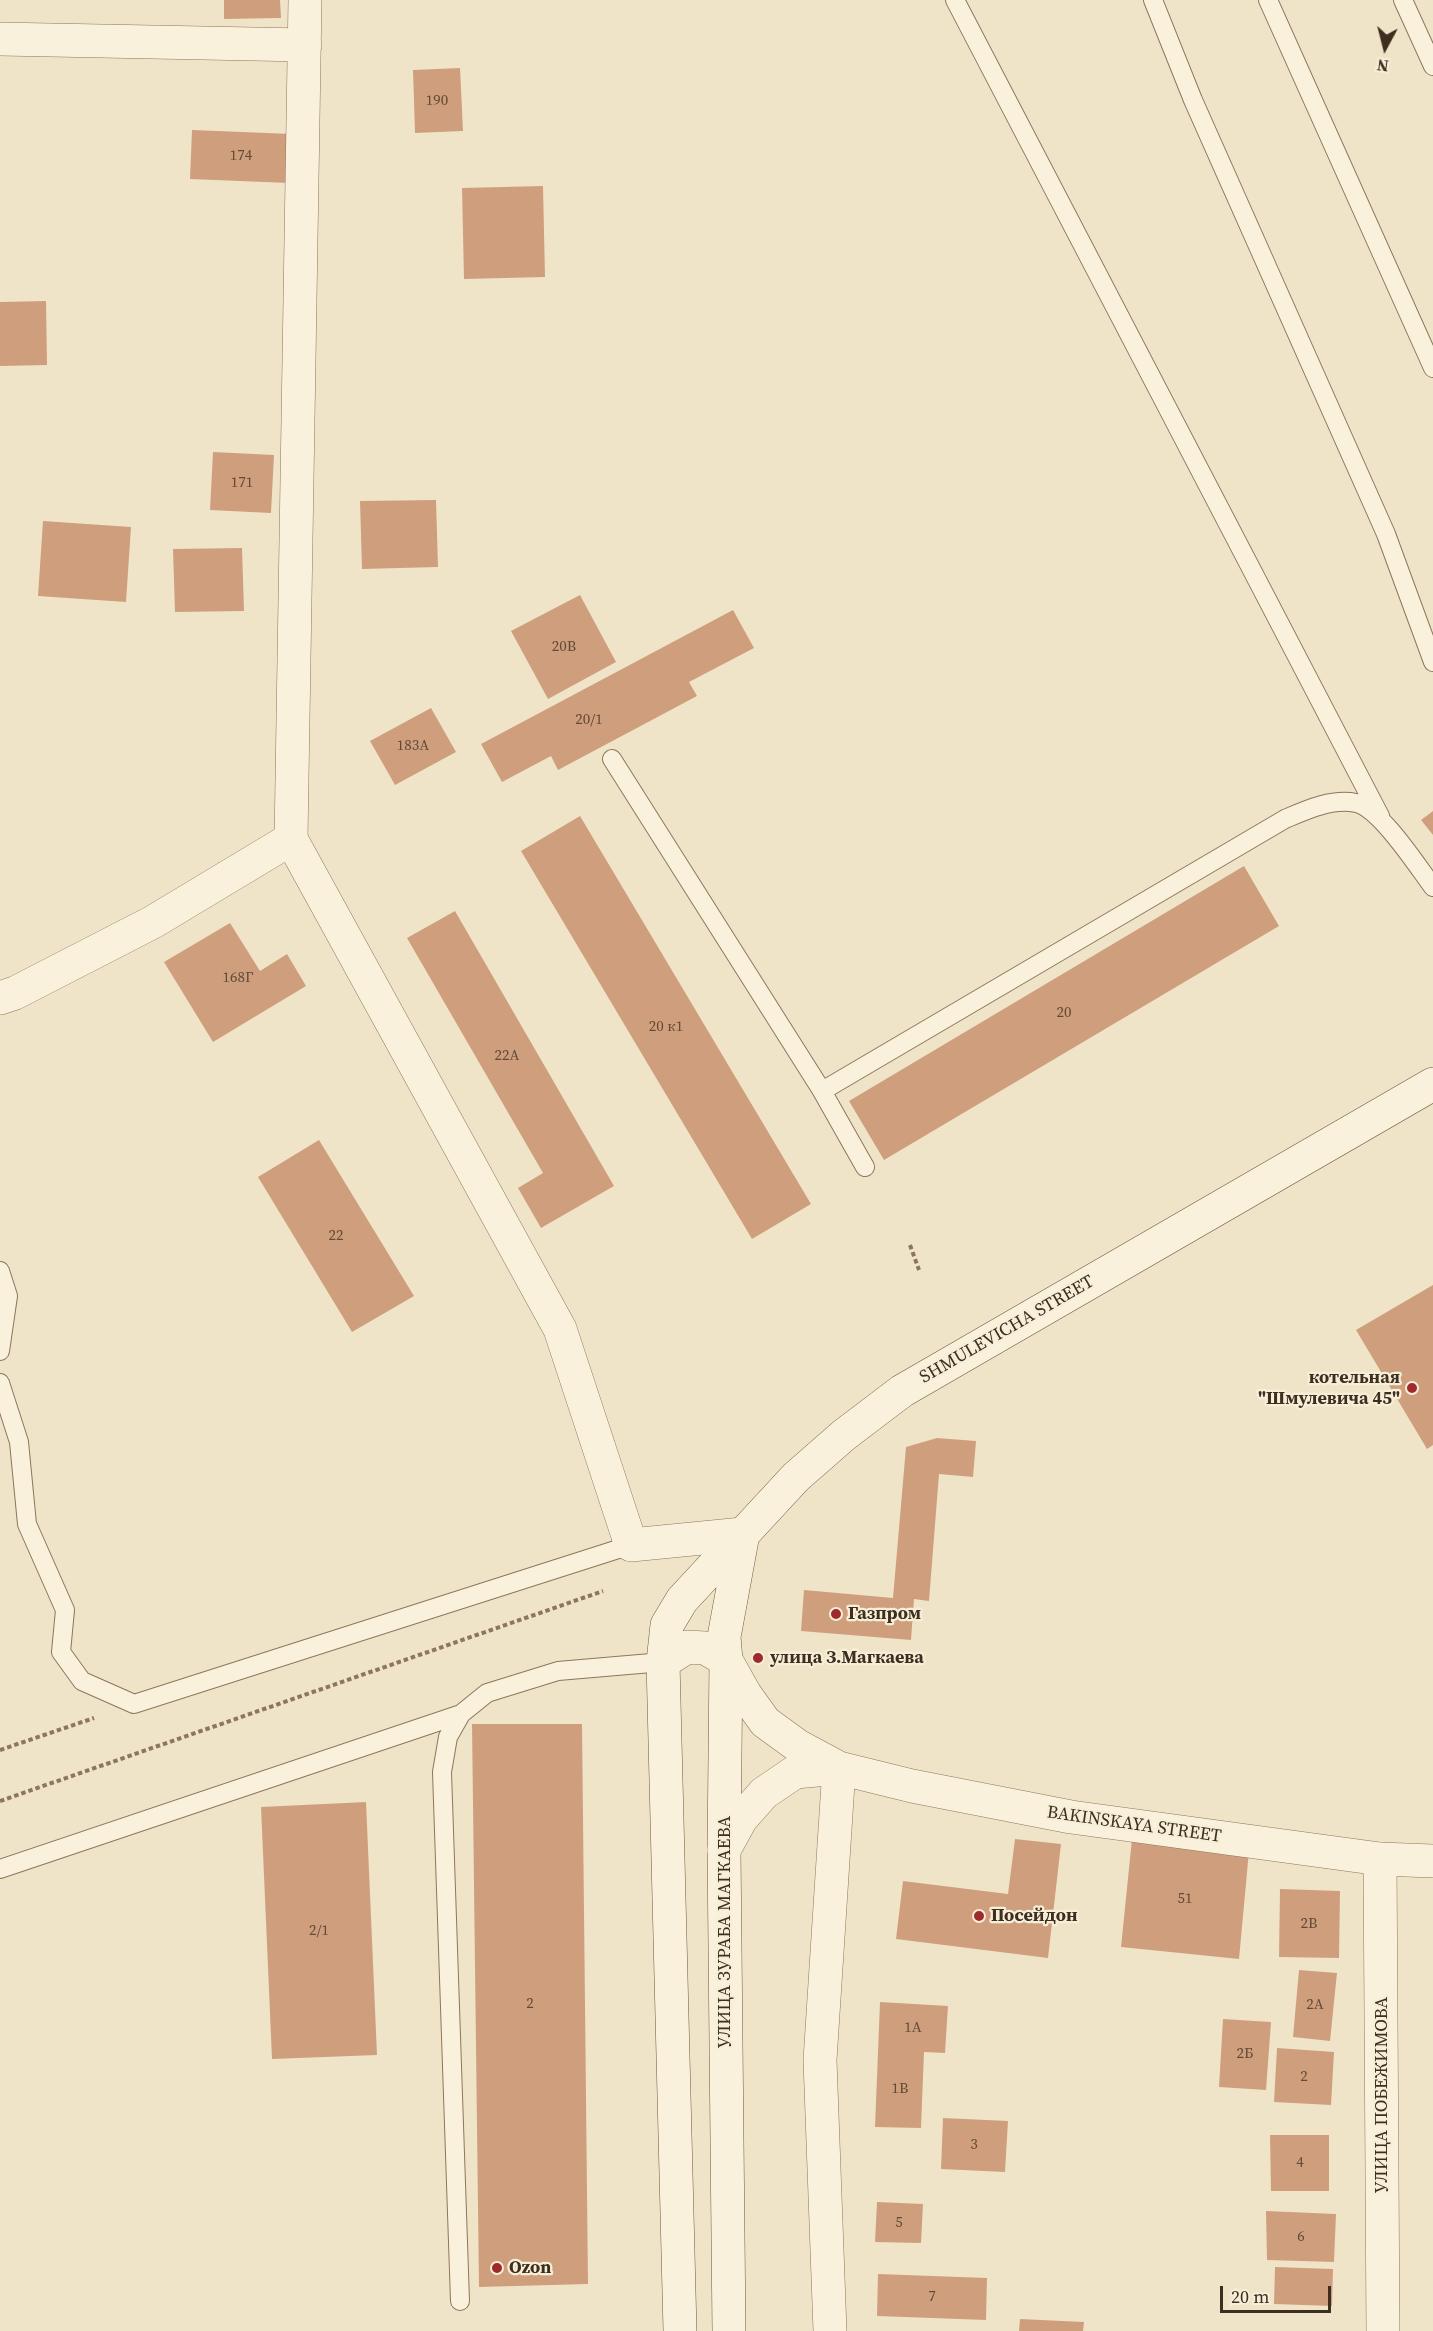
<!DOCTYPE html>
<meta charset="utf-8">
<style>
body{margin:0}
#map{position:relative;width:1433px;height:2331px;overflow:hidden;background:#f0e4c8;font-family:"Source Serif 4",serif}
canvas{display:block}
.north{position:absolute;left:1355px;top:18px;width:60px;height:60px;-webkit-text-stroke:4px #f7eed8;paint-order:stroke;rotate:187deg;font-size:16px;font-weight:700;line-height:24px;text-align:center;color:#3d2e20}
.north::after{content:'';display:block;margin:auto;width:21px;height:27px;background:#3d2e20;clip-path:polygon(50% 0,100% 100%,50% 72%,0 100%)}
.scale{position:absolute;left:1220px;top:2286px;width:111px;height:27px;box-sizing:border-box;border:3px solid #3d2e20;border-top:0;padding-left:8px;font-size:18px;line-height:21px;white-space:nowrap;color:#3d2e20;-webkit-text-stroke:4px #f7eed8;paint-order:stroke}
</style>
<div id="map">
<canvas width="1433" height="2331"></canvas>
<div class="north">N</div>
<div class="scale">20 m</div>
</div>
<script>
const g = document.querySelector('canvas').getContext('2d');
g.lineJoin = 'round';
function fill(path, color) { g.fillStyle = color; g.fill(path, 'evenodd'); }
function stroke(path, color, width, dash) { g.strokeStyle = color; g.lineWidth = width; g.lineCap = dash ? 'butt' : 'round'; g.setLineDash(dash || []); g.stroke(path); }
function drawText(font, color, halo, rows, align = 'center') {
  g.font = font + ' "Source Serif 4",serif'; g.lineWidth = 4.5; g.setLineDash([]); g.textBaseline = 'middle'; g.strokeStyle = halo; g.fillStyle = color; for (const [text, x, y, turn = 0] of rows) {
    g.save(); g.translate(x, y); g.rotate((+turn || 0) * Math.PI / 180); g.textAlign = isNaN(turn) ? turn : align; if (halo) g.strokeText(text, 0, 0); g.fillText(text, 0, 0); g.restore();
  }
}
fill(new Path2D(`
 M224,0H280L281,18L224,19Z
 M460,68L463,131L415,133L413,70Z
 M192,130L292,134L289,183L190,179Z
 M543,186L545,277L464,279L462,188Z
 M46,301L47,365L0,366V302Z
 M213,452L274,455L271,513L210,510Z
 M436,500L438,567L362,569L360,501Z
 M43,521L131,527L126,602L38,596Z
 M242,548L244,611L175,612L173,549Z
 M580,595L616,662L548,699L511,631Z
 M733,610L754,648L689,682L697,696L558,770L551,756L502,782L481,744Z
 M431,708L456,752L395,785L370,741Z
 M1433,811V835L1421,820Z
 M580,816L811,1204L752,1239L521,851Z
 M1244,866L1279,926L884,1160L849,1101Z
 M455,911L614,1186L541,1228L518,1188L543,1173L407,938Z
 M230,923L260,971L287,954L306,986L213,1042L164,962Z
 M319,1140L414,1296L352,1332L258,1177Z
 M1433,1285V1445L1427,1449L1356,1330Z
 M937,1438L976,1441L973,1477L939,1474L929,1601L914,1599L911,1640L801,1631L804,1590L893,1598L906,1447Z
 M472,1724H582L588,2284L479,2287Z
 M366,1802L377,2055L272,2059L261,1807Z
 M1015,1839L1061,1844L1048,1958L896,1939L903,1881L1008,1894Z
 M1132,1839L1249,1851L1239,1959L1121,1947Z
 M1280,1889L1340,1891L1339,1958L1279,1957Z
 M1299,1970L1337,1973L1330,2041L1293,2037Z
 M880,2002L948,2006L945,2053L924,2052L921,2128L875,2127Z
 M1223,2019L1271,2022L1266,2090L1219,2087Z
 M1277,2048L1334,2052L1331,2105L1274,2102Z
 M943,2118L1008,2121L1005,2172L941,2169Z
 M1270,2135H1329V2191H1271Z
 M877,2202L923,2204L921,2243L875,2242Z
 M1266,2211L1336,2214L1334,2262L1267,2260Z
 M1275,2267L1333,2269L1332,2306L1274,2304Z
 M878,2274L987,2278L986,2320L877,2316Z
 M1020,2319L1084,2322L1083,2331H1019Z`), '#cf9f7d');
const service = new Path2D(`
 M955,0L1380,816
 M1153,0L1193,100L1386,534L1433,662
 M1268,0L1433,368
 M1403,0L1433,66
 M612,759L822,1091L1285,819C1306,810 1332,798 1356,803C1380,808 1418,867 1433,887
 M822,1091L865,1167
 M0,1271L8,1296L0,1351
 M0,1383L19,1442L27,1524L65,1610L61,1652L82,1681L134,1704L631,1545
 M0,1869L461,1714
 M460,2301L442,1772L448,1737L461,1714L487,1693L558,1671L663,1662`);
const minor = new Path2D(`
 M305,0L291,839L560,1329L631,1545L743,1534
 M0,39L305,45
 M0,998L15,993L153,922L291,839
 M663,1662L687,1647L705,1648L726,1660L745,1694L765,1722L798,1746L839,1768L912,1786L1071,1817L1380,1859L1433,1861
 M724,1850L741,1819L764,1793L795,1772L839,1768
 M1380,1859L1383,2331
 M830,2331L820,2060L839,1768`);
const secondary = new Path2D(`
 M680,2331L663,1662L667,1625L682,1600L796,1477L844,1435L902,1391L1433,1084
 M729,2331L724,1850L726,1660L724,1637L743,1534`);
stroke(service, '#8d765c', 20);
stroke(minor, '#8d765c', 34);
stroke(secondary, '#6f573f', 34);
stroke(new Path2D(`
 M910,1245L919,1270
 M0,1750L94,1718
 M0,1801L603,1591`), '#8d765c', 4, [4.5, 3]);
stroke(service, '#faf1dc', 18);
stroke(minor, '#faf1dc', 33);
stroke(secondary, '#faf1dc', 33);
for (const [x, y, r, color] of [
 [1412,1388,6,"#9e2a2b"],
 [836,1614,6,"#9e2a2b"],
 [758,1658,6,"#9e2a2b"],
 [979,1916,6,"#9e2a2b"],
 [497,2268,6,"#9e2a2b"]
]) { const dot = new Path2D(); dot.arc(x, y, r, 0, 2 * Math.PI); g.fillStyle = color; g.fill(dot); stroke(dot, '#f7eed8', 2); }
drawText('15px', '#624a37', null, [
 ["190",437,101],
 ["174",241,156],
 ["171",242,483],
 ["20В",564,647],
 ["20/1",589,720],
 ["183А",413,746],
 ["168Г",238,978],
 ["20",1064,1013],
 ["20 к1",666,1027],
 ["22А",507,1056],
 ["22",336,1236],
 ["51",1185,1899],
 ["2В",1309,1924],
 ["2/1",319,1931],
 ["2",530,2004],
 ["2А",1315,2005],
 ["1А",913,2028],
 ["2Б",1245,2054],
 ["2",1304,2077],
 ["1В",900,2089],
 ["3",974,2145],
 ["4",1300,2163],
 ["5",899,2223],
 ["6",1301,2237],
 ["7",932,2297]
]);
drawText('18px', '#3d2e20', '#f7eed8', [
 ["SHMULEVICHA STREET",1007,1330,-30],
 ["BAKINSKAYA STREET",1134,1825,8],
 ["УЛИЦА ЗУРАБА МАГКАЕВА",725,1932,-90],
 ["УЛИЦА ПОБЕЖИМОВА",1382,2095,-90]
]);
drawText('bold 18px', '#3d2e20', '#f7eed8', [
 ["котельная",1400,1378,"right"],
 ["\"Шмулевича 45\"",1400,1399,"right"],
 ["Газпром",848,1614],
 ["улица З.Магкаева",770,1658],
 ["Посейдон",991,1916],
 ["Ozon",509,2268]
], 'left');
</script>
